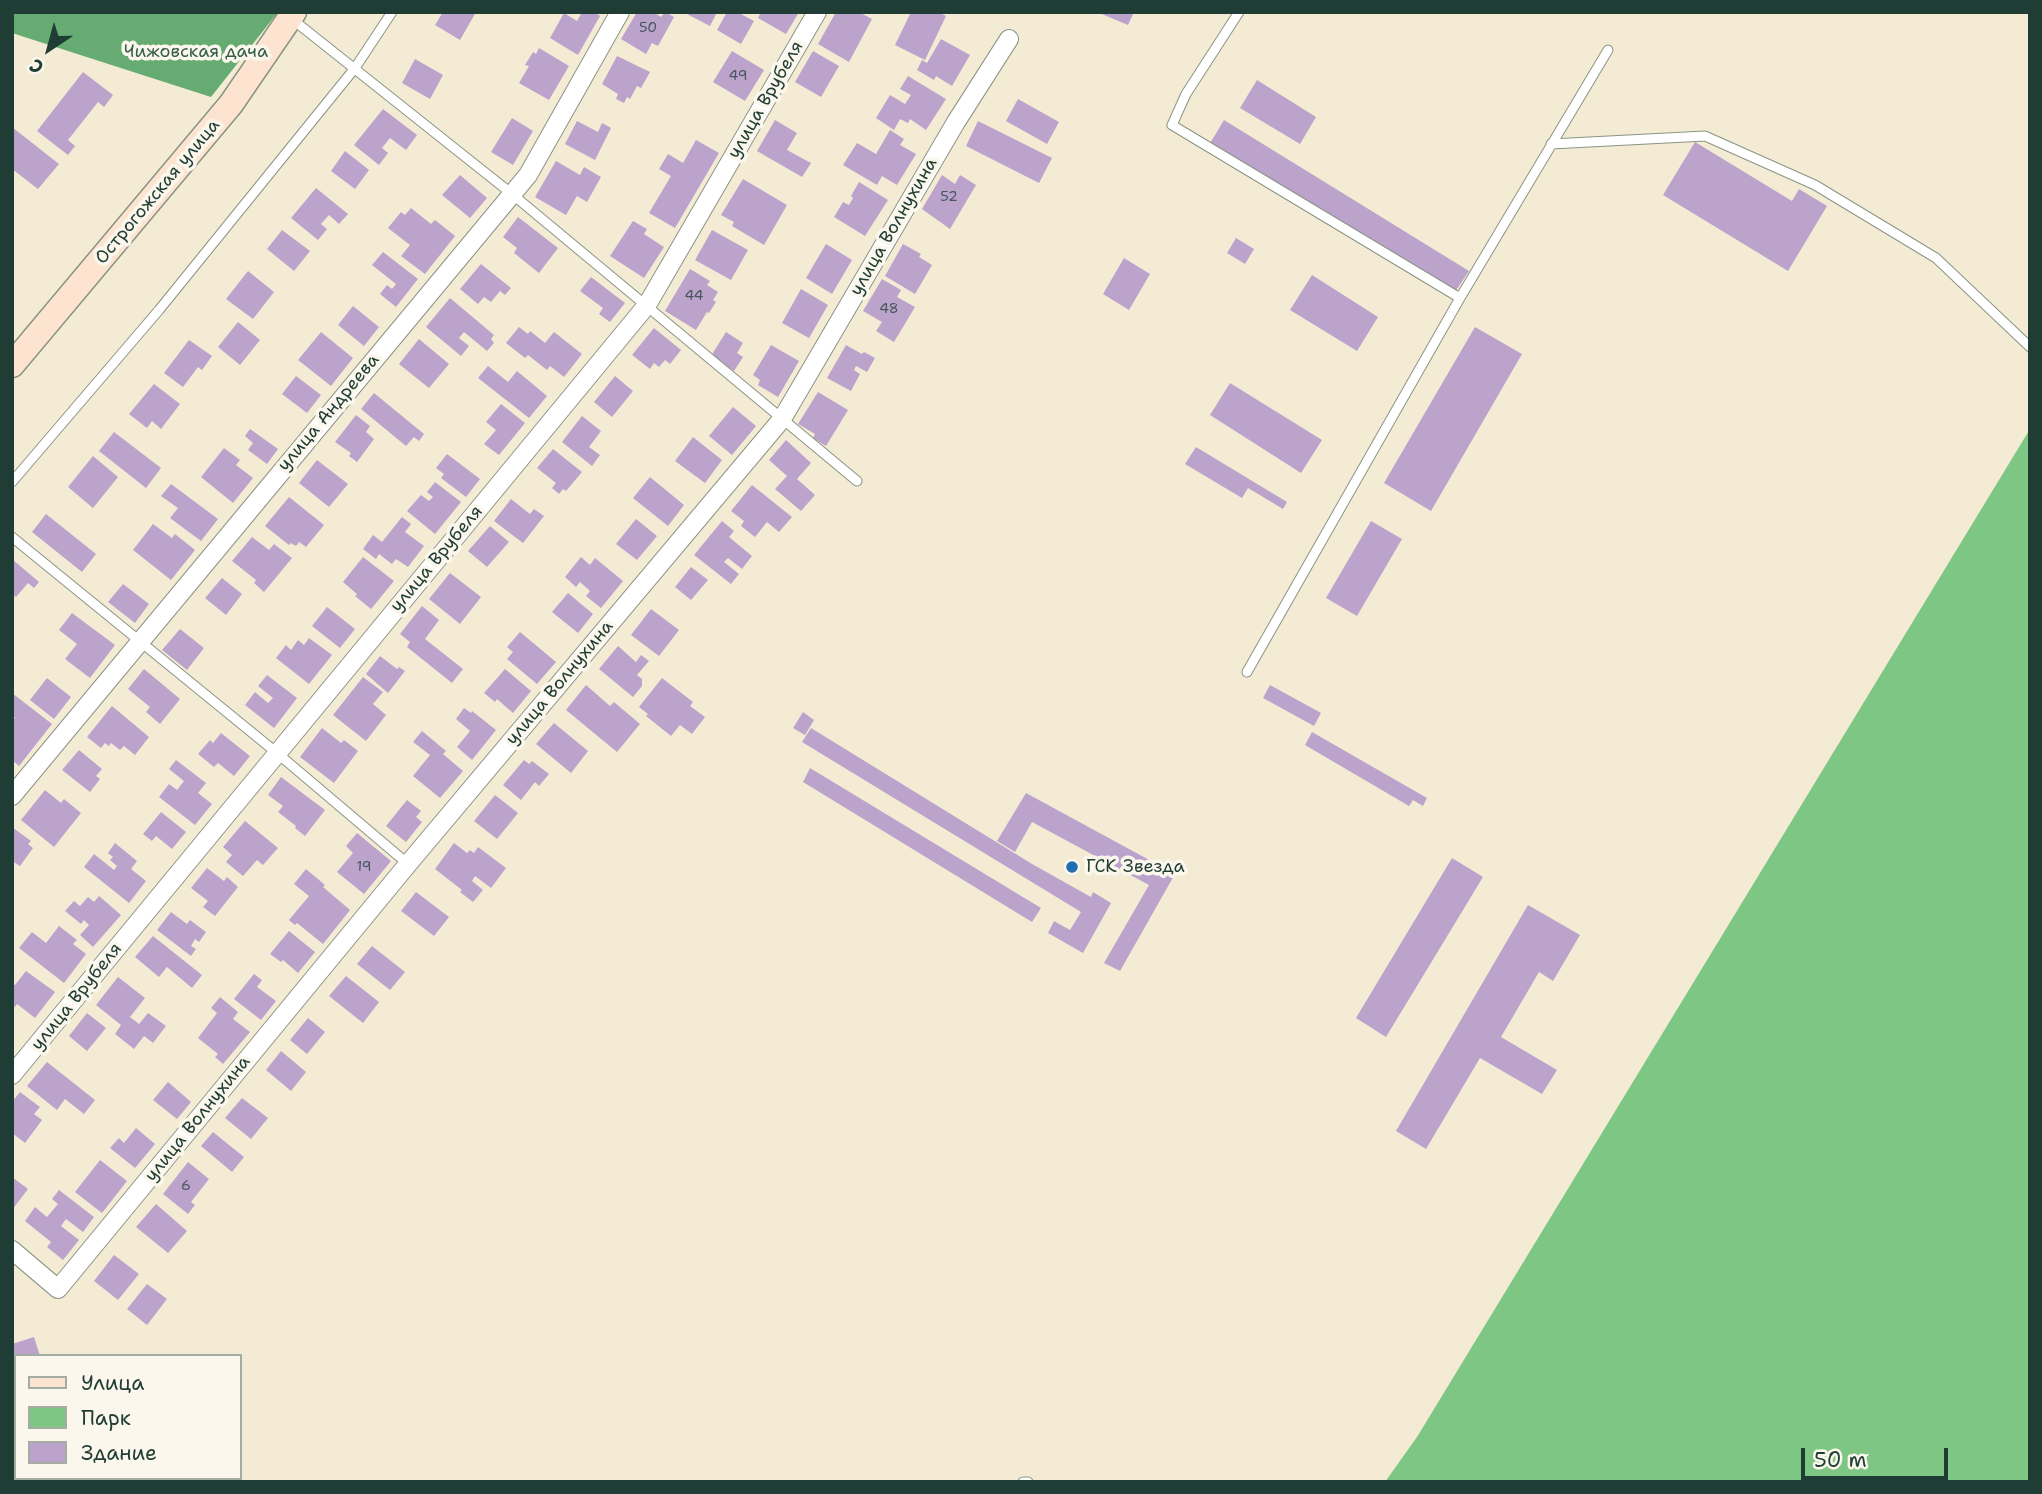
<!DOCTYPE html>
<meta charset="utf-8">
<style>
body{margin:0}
#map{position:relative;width:2042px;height:1494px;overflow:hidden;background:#f4ebd5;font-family:"Shantell Sans",sans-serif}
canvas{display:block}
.frame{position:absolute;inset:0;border:14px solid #1f3d34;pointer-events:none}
.legend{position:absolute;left:14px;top:1354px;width:228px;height:126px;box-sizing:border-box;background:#fbf7ec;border:2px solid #a3ada2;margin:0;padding:9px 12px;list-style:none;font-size:21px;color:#1f3d34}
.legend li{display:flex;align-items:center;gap:14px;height:35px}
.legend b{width:35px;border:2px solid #a3ada2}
.north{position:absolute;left:14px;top:14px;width:70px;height:70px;-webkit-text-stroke:5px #fbf7ec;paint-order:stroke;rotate:216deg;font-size:19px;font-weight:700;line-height:28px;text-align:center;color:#1f3d34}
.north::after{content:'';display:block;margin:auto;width:24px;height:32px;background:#1f3d34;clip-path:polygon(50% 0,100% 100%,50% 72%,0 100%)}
.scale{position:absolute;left:1801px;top:1448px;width:147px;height:32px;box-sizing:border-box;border:4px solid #1f3d34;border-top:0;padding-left:9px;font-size:21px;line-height:24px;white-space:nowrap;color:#1f3d34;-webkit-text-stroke:5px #fbf7ec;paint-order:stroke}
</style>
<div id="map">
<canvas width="2042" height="1494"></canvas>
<div class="frame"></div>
<ul class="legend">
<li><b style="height:9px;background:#fde4d1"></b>Улица</li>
<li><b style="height:19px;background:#7dc683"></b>Парк</li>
<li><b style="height:19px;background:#bba3cc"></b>Здание</li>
</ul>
<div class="north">С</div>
<div class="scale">50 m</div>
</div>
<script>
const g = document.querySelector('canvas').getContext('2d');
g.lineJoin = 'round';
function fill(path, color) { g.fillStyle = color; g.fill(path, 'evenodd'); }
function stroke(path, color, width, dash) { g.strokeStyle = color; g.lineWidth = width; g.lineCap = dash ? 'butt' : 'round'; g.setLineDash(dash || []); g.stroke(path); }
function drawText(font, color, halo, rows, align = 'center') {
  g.font = font + ' "Shantell Sans",sans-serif'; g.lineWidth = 7; g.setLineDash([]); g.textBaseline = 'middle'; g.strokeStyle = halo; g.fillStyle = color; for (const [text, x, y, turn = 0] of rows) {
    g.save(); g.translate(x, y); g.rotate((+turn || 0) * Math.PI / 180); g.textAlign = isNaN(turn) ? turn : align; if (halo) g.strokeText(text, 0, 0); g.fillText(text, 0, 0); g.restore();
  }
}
fill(new Path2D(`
 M2030,429V1482H1385L1417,1437Z`), '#7dc683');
fill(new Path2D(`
 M12,12H278L211,97L12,33Z`), '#66ab71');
fill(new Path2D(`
 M443,12H476L460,40L435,25Z
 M582,12H594L600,16L578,55L550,38L564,13L577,21Z
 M637,12H653L661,17L665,12L674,17L658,46L652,43L646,54L621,39Z
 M683,12H717L710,26Z
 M727,12H737L754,21L741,44L717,30Z
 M757,12H799L786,34L758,18L760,14Z
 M836,12H859L872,19L849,62L818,44Z
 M911,12H938L946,16L925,60L895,45Z
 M1097,12H1134L1128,25Z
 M941,39L970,55L952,86L936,76L934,80L917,70L922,60L927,63Z
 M539,48L569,66L549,100L519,83L529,66L525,65L533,52L536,54Z
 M732,51L764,70L745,101L713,82Z
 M813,51L839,66L821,97L795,82Z
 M617,56L650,72L641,88L637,86L630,99L627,97L624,103L616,99L618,94L602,84Z
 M415,59L443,75L430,99L402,83Z
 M83,72L113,95L104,107L98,102L68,140L75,146L68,155L37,131Z
 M908,76L946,99L926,130L910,119L908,123L900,119L894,130L876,118L890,95L905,104L911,95L900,89Z
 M1257,80L1316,117L1300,144L1240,108Z
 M1018,99L1059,122L1047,144L1006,121Z
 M383,109L417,135L406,150L390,138L382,148L388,153L379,165L354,145Z
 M512,118L533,131L513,165L491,152Z
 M775,120L797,133L787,150L811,163L802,177L757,151Z
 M1224,120L1469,271L1453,295L1209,145Z
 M577,121L598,132L602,123L611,128L595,160L565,144Z
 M978,121L1052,158L1039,183L966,146Z
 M12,127L59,164L38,189L12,169Z
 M890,130L904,139L900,145L916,154L897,185L882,176L877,185L843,165L857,143L876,154Z
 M696,140L719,153L675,228L649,213L671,176L659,169L668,154L683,163Z
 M1695,142L1792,201L1799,189L1827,206L1788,271L1663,195Z
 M345,151L369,170L355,189L331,171Z
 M556,161L580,175L584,167L601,177L587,202L577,196L566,215L535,197Z
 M460,175L487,198L470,218L442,195Z
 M942,175L955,184L960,175L976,185L950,229L922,209Z
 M743,179L787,205L764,245L732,226L734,222L721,215Z
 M859,182L888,200L865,236L834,217L843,202L849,205L853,198L851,196Z
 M316,188L348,214L339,224L329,215L321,224L327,229L318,240L291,218Z
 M411,208L431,224L435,220L455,236L425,274L401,256L410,245L388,228L401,212L405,215Z
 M518,217L558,248L539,273L514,253L517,248L503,237Z
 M633,221L647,229L644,234L664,247L644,278L610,256Z
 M282,230L310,251L294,271L267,249Z
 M712,230L748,250L731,280L695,260Z
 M1236,238L1254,249L1245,264L1227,253Z
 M826,244L852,260L832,294L806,278Z
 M903,244L921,254L919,257L932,265L915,294L885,276Z
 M383,252L418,279L396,307L380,294L387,285L392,289L396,284L372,265Z
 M1124,258L1150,274L1129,310L1103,294Z
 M481,264L511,288L505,295L500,291L491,302L484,297L478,304L460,289Z
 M690,269L710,281L707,285L718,292L713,300L716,302L709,313L707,312L696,330L665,311Z
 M248,271L274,292L253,319L226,299Z
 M1312,275L1378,317L1357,351L1290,310Z
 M591,277L625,303L610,322L599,314L603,308L580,291Z
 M882,279L901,290L897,297L915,307L894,342L876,331L882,322L863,311Z
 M801,289L828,305L809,338L782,323Z
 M450,298L494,335L491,339L494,343L487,351L464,332L459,338L469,346L461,356L426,327Z
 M353,306L379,327L364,346L338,325Z
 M238,322L260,340L240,365L218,347Z
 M519,327L528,334L530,331L545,343L554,332L582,354L564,377L550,366L547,370L528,355L525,358L506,343Z
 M1475,327L1522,354L1431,511L1384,483Z
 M654,328L681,350L670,364L665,360L659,367L654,363L650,369L632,355Z
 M321,332L353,358L331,386L298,360Z
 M726,332L743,343L737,353L743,357L734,371L711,356Z
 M419,339L449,364L429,388L399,364Z
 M189,340L212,356L202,370L198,367L183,387L164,373Z
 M771,345L799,361L778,397L758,385L760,380L753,375Z
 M846,345L862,354L864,352L875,358L867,372L856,366L854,370L860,374L851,391L827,378Z
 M488,366L508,382L517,371L547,396L529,418L478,378Z
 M296,376L321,395L307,413L282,394Z
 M615,376L633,391L612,417L594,402Z
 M1230,383L1322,440L1301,473L1210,415Z
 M154,384L180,404L161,429L152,421L147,428L129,414Z
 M818,392L848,410L826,446L813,438L815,434L798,424Z
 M374,393L424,434L419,441L414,437L406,446L361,409Z
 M501,404L525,423L499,455L484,444L496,430L486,422Z
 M733,407L756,426L732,455L709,436Z
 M356,415L370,426L366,432L374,439L357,462L349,456L351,453L335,442Z
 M582,416L601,431L589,447L600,455L592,466L562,442Z
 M250,429L278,449L267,464L248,450L253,443L245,436Z
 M114,432L161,468L146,488L99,451Z
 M693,437L722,460L705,483L675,461Z
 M786,440L811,463L797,479L815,495L801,511L775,489L787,476L769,460Z
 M1196,447L1287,502L1283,509L1248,488L1242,498L1185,464Z
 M224,448L240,460L236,465L253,478L233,503L201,477Z
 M553,449L582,472L566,491L563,489L559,494L552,488L556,483L537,468Z
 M447,454L480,479L466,497L441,478L444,474L436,468Z
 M93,456L118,477L93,508L68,487Z
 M317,460L348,484L329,507L299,483Z
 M650,477L684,505L668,526L633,498Z
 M435,482L461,502L435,534L407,511L421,495L429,501L433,497L427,492Z
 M171,484L218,519L201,541L170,518L178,508L161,496Z
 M752,485L792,517L779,532L767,522L755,537L741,526L744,521L731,511Z
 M289,497L324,525L306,547L299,542L296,546L291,543L289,545L265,526Z
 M511,499L530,514L534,509L544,516L523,543L494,521Z
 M46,514L96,554L82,572L32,532Z
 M402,517L411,524L405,532L424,546L408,567L396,559L392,564L379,554L376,559L363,549L373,535L382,542Z
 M636,519L657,536L637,560L616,544Z
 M722,521L734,531L729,537L752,556L742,569L728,558L724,562L739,574L731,584L694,555Z
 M1371,521L1402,539L1357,616L1326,598Z
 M153,524L172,538L175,534L195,550L171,580L133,550Z
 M490,526L509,542L487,567L468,551Z
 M252,537L269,550L274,544L292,558L264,592L254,583L256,580L232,561Z
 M363,557L394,581L371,609L355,596L357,594L343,582Z
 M581,557L590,565L595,558L623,581L601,608L586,596L590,591L580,582L576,587L565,577Z
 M12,559L39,582L34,588L28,583L16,597L12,594Z
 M691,567L708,580L691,600L675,587Z
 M450,573L481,597L460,624L429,599Z
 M222,578L242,594L226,615L205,598Z
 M123,584L149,604L135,623L108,602Z
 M568,593L593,614L578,633L552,612Z
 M422,606L439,620L425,639L463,669L452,683L407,647L410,642L400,634Z
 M327,607L355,629L340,648L312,626Z
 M651,609L679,630L659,656L631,635Z
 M72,613L115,645L90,678L65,659L77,644L59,630Z
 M180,629L204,648L187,670L162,650Z
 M520,632L556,662L537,684L507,659L513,652L507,647Z
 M309,638L332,655L309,684L276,658L286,645L291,650L298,640L304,645Z
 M618,646L636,662L641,655L649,661L637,675L642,679V686L633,697L599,669Z
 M380,656L397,669L399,667L405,671L388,693L366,674Z
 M144,669L180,699L160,724L146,712L150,707L128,689Z
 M505,669L531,691L513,713L497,699L495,702L484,693Z
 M267,675L297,698L274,728L245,705L255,692L268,703L273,698L258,686Z
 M363,677L383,692L373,704L386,715L366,741L333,715Z
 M47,678L71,697L54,719L30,700Z
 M662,678L693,702L690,706L705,717L692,734L680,725L671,736L646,716L648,714L639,707Z
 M586,685L610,706L614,702L640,724L617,752L566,710Z
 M1270,685L1321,713L1314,726L1263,698Z
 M12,693L52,724L19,766L12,760V722L15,718L12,715Z
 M112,706L149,737L135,755L124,746L120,750L111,743L109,746L105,743L101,748L87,737Z
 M464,708L471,713L472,711L496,730L472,760L457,747L470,731L456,719Z
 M803,712L814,720L805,735L793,728Z
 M554,723L588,751L571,773L536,744Z
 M322,728L341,743L344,740L358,751L334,783L300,757Z
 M811,728L1032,864L1091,897L1093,892L1111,903L1083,953L1048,933L1054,921L1070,930L1081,912L802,742Z
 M422,731L446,751L443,754L463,771L440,798L413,776L430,755L413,742Z
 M1312,732L1427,798L1423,806L1413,800L1409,806L1305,745Z
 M221,733L250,756L234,776L218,763L214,767L198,754L210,740L213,743Z
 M79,750L102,769L96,776L100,779L90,792L62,770Z
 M176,760L206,783L198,793L212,804L195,825L159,797L169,784L177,790L184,781L169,769Z
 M524,760L529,764L532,761L549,774L539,786L535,782L521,800L503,785Z
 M810,768L1041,908L1032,922L803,782Z
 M281,777L325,810L305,836L295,828L296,826L278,812L283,806L268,795Z
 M45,790L61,803L64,799L81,813L54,847L21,820Z
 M1026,793L1175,874L1120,971L1104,963L1149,885L1032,822L1015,852L997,841Z
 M495,795L518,813L497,839L474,821Z
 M407,800L421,811L416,817L422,822L406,842L386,826Z
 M161,812L186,832L172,849L156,836L152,841L143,834Z
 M245,821L278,848L263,865L257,860L243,876L226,862L232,855L223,847Z
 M12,827L31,841L28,844L33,848L20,866L12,861Z
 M357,833L391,861L364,894L337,872L353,853L346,846Z
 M115,843L137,861L131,869L146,881L129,903L84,867L94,854L114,870L117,866L110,860L113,857L108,853Z
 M454,843L467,853L470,850L474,853L478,847L506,868L491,888L475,876L472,881L483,890L473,902L460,892L462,890L435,869Z
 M1452,858L1483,877L1386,1037L1356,1018Z
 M207,868L224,881L227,877L238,887L215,916L203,907L208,901L191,888Z
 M306,869L325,885L323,887L350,910L323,944L297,923L295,925L289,920L309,896L294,884Z
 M416,892L449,917L434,936L401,911Z
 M99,896L121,915L93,947L80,935L89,925L84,920L81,924L65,911L74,901L80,906L88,897L94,902Z
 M1528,905L1580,935L1553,981L1539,972L1501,1037L1557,1070L1542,1094L1480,1058L1426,1149L1396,1131Z
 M171,912L187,924L190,920L206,932L199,942L195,939L191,946L196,949L191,956L157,930Z
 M59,926L77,940L73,944L86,954L64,983L19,948L32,932L46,943Z
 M289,931L315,952L298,973L283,960L281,962L270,954Z
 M153,936L202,975L192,988L167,967L159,977L135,957Z
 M372,946L405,972L390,990L357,964Z
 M26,971L55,992L35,1018L17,1004L15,1007L12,1004V983L15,985Z
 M254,974L262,980L257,987L276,1001L261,1020L234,999Z
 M346,976L379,1002L363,1023L329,996Z
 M118,977L145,998L130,1017L139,1024L148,1013L166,1026L153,1043L144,1036L134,1049L115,1034L121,1025L96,1005Z
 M220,997L238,1012L233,1019L250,1032L223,1064L215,1057L218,1054L198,1038L217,1013L211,1008Z
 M87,1013L106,1028L87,1051L69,1036Z
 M308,1018L325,1032L307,1054L290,1040Z
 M281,1051L306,1072L291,1091L266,1070Z
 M47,1062L95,1100L84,1114L65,1099L57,1110L27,1086Z
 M168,1082L191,1102L177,1119L153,1100Z
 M20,1092L40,1107L34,1114L42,1120L25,1143L12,1133V1102Z
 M242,1098L268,1118L251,1139L225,1118Z
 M136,1128L155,1144L135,1168L110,1148L119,1138L124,1143Z
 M213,1132L244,1157L232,1172L201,1146Z
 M100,1160L127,1181L102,1213L75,1192Z
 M188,1162L209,1179L191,1202L195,1205L188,1214L163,1194Z
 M12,1177L28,1189L12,1210Z
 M59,1190L94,1217L83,1232L66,1219L61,1226L79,1240L63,1260L47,1247L51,1242L25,1221L35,1207L47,1217L58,1204L52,1199Z
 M156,1204L187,1231L168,1253L136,1227Z
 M114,1255L139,1274L118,1300L94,1281Z
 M147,1284L167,1299L147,1325L127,1309Z
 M34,1337L40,1356H16V1393L12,1394V1344Z
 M16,1410V1437L12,1438V1411Z
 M23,1478H66V1479L57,1482H24Z`), '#bba3cc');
const lane = new Path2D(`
 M1239,12L1186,94L1172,125L1460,298L1247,672
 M292,19L512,194L857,481
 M1551,144L1705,136L1815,185L1936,258L2030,347
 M1460,298L1608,50
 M12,482L159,310L355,68L392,12
 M12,537L277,753L408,864
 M1023,1482H1028`);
const street = new Path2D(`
 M12,796L528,175L620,12
 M12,1075L647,305L817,12
 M12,1250L58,1289L408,864L782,419L956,122L1009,39`);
const secondary = new Path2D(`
 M12,365L231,104L294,12`);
stroke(lane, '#8a9484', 11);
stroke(street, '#8a9484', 20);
stroke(secondary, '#8a9484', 27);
stroke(lane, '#fff', 9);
stroke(street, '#fff', 18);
stroke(secondary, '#fde4d1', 24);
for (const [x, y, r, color] of [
 [1072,867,7,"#1f6fb2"]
]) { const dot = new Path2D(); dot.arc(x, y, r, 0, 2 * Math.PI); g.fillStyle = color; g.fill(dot); stroke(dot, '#fbf7ec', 2.5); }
drawText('14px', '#46565a', null, [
 ["50",648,28],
 ["49",738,76],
 ["52",949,197],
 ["44",694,296],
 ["48",889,309],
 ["19",364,867],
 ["6",186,1186]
]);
drawText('18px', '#365f48', '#fbf7ec', [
 ["Чижовская дача",196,52]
]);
drawText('18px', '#1f3d34', '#fbf7ec', [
 ["улица Врубеля",766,100,-60],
 ["Острогожская улица",158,192,-50],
 ["улица Волнухина",894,227,-60],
 ["улица Андреева",329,413,-50],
 ["улица Врубеля",437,559,-50],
 ["улица Волнухина",560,683,-50],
 ["улица Врубеля",77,997,-51],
 ["улица Волнухина",198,1119,-51]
]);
drawText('18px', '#1f3d34', '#fbf7ec', [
 ["ГСК Звезда",1086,867]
], 'left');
</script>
